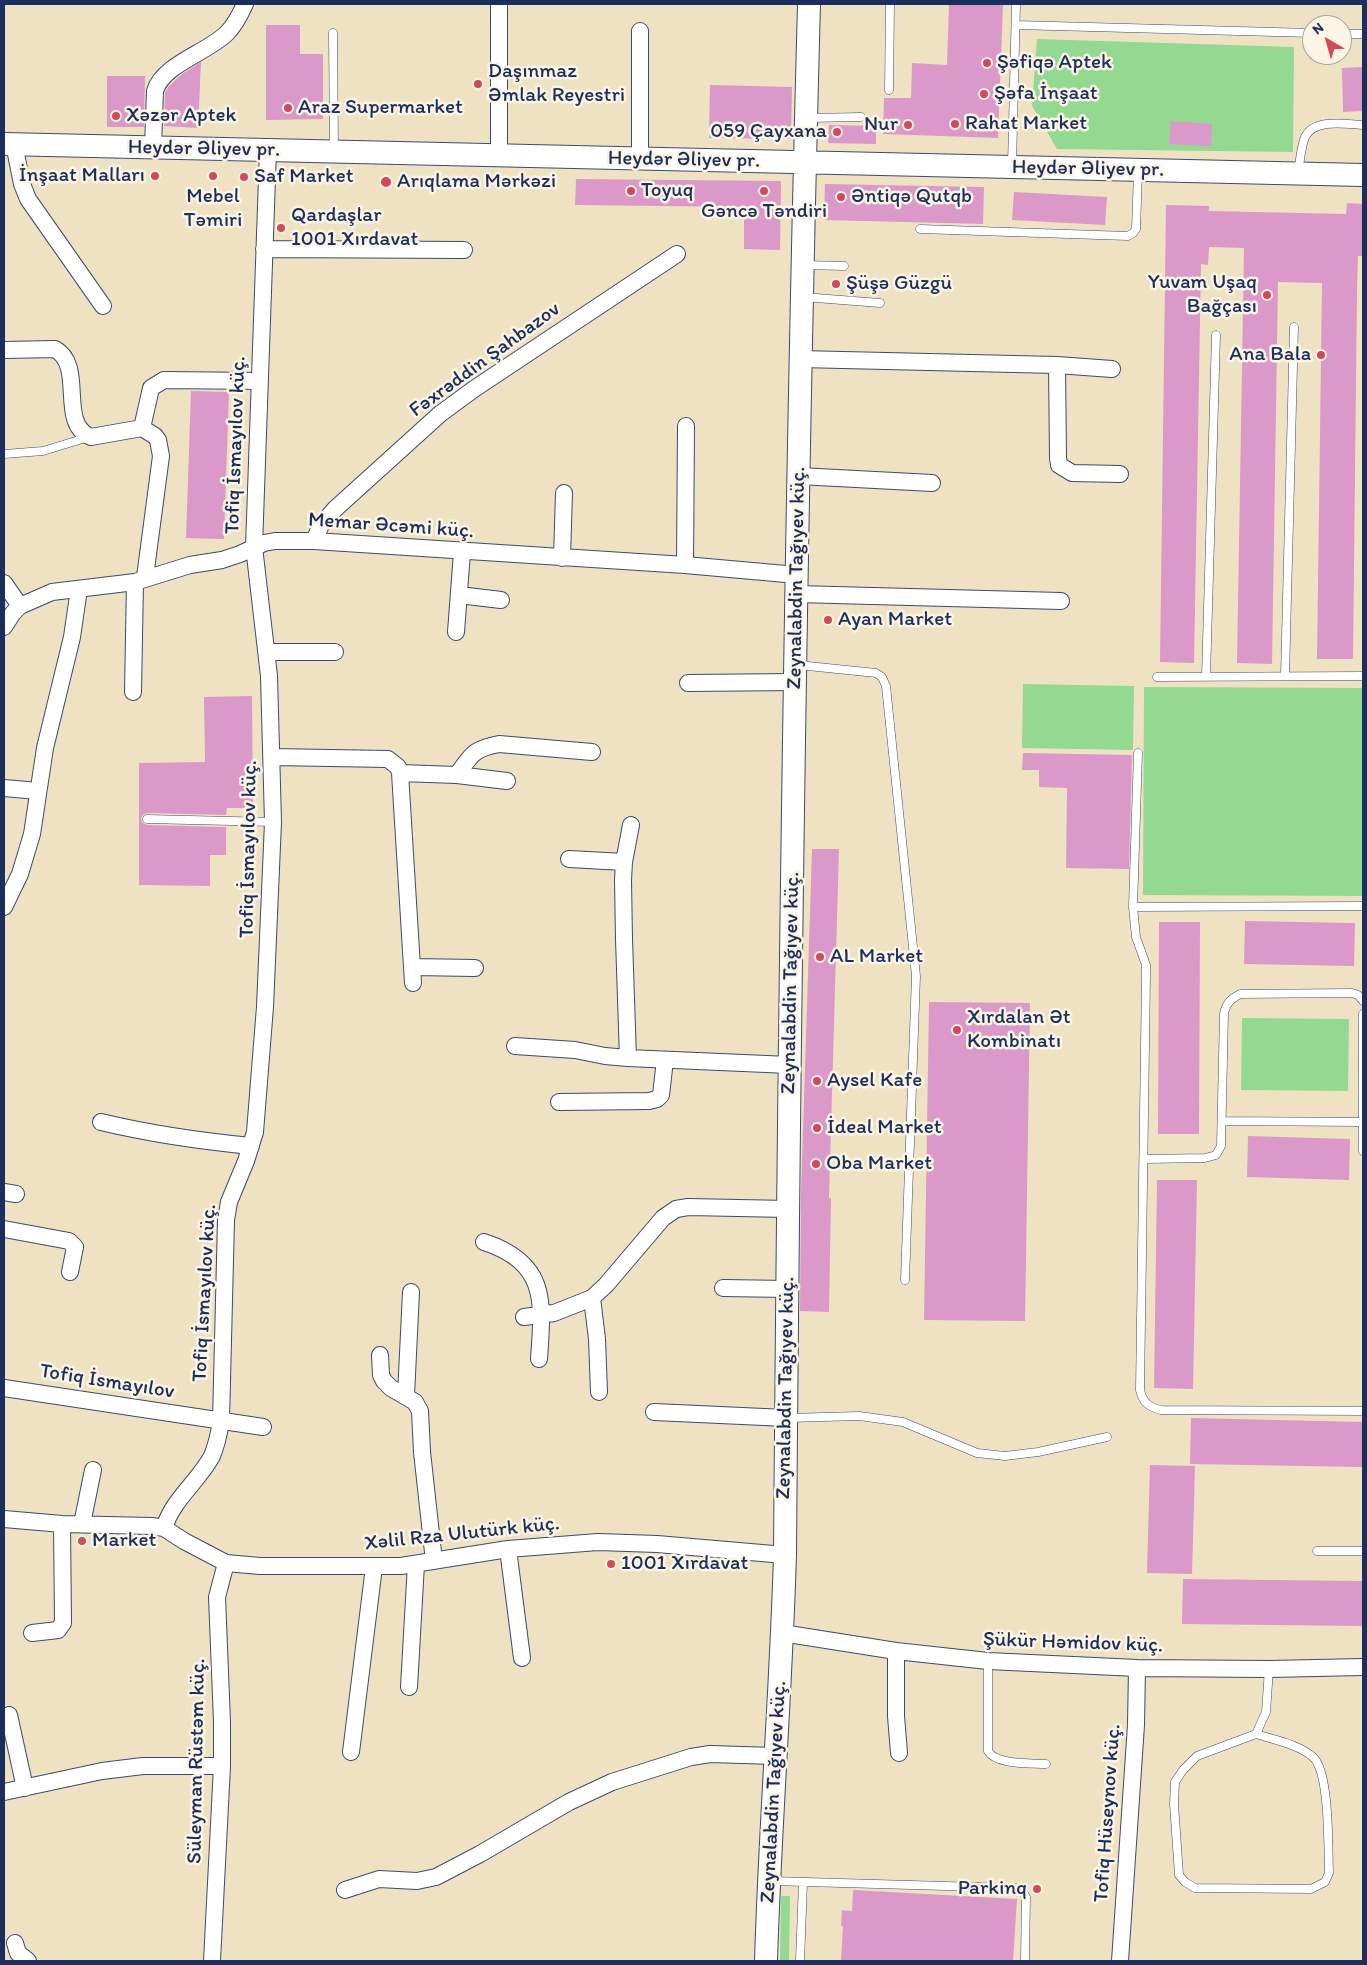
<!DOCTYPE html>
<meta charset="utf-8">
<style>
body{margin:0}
#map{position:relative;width:1367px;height:1965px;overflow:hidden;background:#efe2c3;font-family:Itim,sans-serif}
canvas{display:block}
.frame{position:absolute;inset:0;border:5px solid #1b2f5e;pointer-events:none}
.north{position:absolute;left:1302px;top:15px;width:50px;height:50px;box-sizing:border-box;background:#fcf5e5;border:1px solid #a2a6af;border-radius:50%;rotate:322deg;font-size:14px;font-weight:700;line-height:20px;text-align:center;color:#1b2f5e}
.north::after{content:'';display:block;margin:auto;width:18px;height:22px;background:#d1495b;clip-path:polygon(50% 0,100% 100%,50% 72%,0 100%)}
</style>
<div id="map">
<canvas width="1367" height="1965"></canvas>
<div class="frame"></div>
<div class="north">N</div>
</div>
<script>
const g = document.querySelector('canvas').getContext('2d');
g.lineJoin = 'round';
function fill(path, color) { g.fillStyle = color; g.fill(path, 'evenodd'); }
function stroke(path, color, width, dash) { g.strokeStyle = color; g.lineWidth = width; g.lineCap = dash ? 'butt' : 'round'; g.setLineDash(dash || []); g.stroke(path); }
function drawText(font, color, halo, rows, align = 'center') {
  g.font = font + ' Itim,sans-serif'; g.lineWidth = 5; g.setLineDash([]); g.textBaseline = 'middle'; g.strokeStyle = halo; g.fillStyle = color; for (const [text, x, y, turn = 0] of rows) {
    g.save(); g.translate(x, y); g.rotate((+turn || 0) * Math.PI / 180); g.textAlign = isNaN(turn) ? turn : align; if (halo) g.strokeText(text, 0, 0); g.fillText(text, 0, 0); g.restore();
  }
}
fill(new Path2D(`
 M1037,39L1294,47L1293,152L1057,149L1032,106Z
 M1023,684L1134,686L1133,750L1022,748Z
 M1144,687L1363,688V896L1143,895Z
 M1242,1018L1349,1019L1348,1091L1241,1090Z
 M781,1896H790L789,1961H780Z`), '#94d992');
fill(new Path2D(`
 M949,4H1003L998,138L883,134L884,98H911L912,63L947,65Z
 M266,25H300V54H323V119L266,120Z
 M201,62L198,128L164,126L165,93L168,87L182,74Z
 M1363,67V111L1343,112L1342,68Z
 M107,76H145L144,127H107Z
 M710,85L792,87L791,139L709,138Z
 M1171,121L1212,124L1211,146L1169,144Z
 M829,125L876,126V144L828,143Z
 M576,179L781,181L780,250L744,249V207L575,205Z
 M825,184L984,187L983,224L824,220Z
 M1014,192L1107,197L1105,225L1012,220Z
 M1347,203L1363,204V256H1358L1357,290L1353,659H1317L1322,283L1278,282L1272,664L1237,663L1244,248L1209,247L1208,265L1201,264L1194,663L1160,662L1166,205L1209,206V211L1346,214Z
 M191,391L229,392L224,539L186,538Z
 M252,696L253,808H227L226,815L147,813L144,814L141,818L142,822L147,825L226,827V855H210V886L139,885V763L205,762L204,697Z
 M1023,753L1132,755L1129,869L1066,868L1067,788L1039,787V770H1022Z
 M812,849H839L829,1198H831L829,1312L800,1311L801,1193Z
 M1245,921L1355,923L1354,966L1244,964Z
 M1159,922H1200L1199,1134H1158Z
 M929,1002L1030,1003L1025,1321L924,1320Z
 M1248,1136L1350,1139L1349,1180L1247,1177Z
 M1157,1180H1197L1193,1389L1154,1388Z
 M1191,1418L1363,1422V1467L1190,1464Z
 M1150,1465L1195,1466L1192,1574L1147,1573Z
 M1183,1579L1363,1581V1626L1182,1624Z
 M853,1890L1017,1899L1013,1961H841L843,1926H841L842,1910L852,1911Z`), '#da99c8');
const lane = new Path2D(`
 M1016,25L1312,33
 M333,33L334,150
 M1342,34H1363
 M889,90L890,4
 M808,118L861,117
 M1012,165L1016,4
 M1298,172C1300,161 1301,147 1305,137C1314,118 1346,124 1363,125
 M920,229L1128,236L1133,233L1136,229L1138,172
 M804,265L844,266
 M803,297L880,303
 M4,454L43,451L89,437
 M798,665L876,673L882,677L886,686L916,976L905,1280
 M1285,676L1294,327
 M1157,677L1363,676
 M1206,677L1216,335
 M1138,753L1133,907L1136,937L1146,965V977L1140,1390C1143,1403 1149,1407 1161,1410L1363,1411
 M147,819L273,822
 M1133,907L1363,906
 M1363,1014V1151
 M1223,1121L1362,1122
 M1144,1159L1205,1158L1216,1155L1221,1146L1224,1014C1226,1003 1231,999 1240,994L1352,993L1358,995L1363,1001
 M788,1418L859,1416L903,1422L977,1453L1005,1456L1038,1452L1107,1437
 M1317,1551H1363
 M988,1661V1751C996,1765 1030,1763 1046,1764
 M1256,1734C1274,1740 1298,1744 1313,1757C1330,1772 1328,1849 1329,1873L1325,1882L1311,1889L1195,1888L1185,1882L1179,1875L1174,1804L1175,1782L1183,1770L1197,1756L1256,1734L1266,1712L1269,1669
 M771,1881L1016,1888L1022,1891L1026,1897L1025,1961
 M800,1961L803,1882`);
const street = new Path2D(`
 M499,4V155
 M14,144L22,184L28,199L103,306
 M153,147L155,91C163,64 207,53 227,33C235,25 240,15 245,4
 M640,159V31
 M264,249L464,250
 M4,350L55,349C86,366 57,424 91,437L142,428L155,436L158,440L161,456L145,577
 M800,359L1057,365L1112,369
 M1057,365L1058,458L1059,465L1072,473L1120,474
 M142,428L151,388L164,380L260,381
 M799,476L932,483
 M314,541L321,525L335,509L440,414L474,389L677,254
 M562,558L564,493
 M685,565L686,426
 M4,583L20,606
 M797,594L1061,601
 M459,595L501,600
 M4,627L13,613L20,606L52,592L135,582L190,565L222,560L240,554L264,543L275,541H314L685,565L797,575
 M456,632L462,552
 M267,652H335
 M688,683L796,682
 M133,692L135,582
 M272,757L388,759L398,767L400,773L457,775L507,781
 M400,773L413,983
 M457,775C472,754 473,749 499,744L592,752
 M4,788L38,791
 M569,859L624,862
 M4,907L20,874L32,834L45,748L72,637L79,589
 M412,967L475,968
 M515,1046L575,1050L605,1056L628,1058L789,1065
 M628,1058L624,939L623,880L624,862L631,825
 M559,1102L649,1101L657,1099L661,1095L665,1060
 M101,1122C151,1134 200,1141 251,1146
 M4,1192L16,1194
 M4,1229L69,1241L75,1247L70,1272
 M484,1242C548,1263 543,1302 539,1359
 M723,1288L787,1289
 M592,1298L597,1339L599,1392
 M524,1317L554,1313L592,1298L606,1285L663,1218L676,1209L688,1207L788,1209
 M380,1355L381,1375L384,1381L391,1388L415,1402L420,1411L422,1452L434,1561
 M4,1388L263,1427
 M406,1395L411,1292
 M654,1412L786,1418
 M4,1519L62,1524L152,1526L164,1528L184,1541L226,1563L260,1566H401L508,1549L598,1542L657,1544L785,1555
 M82,1524L93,1470
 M164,1528C173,1499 198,1482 212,1456C217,1444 219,1434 221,1421L226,1220L229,1202L246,1161L255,1132L265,1007L273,822L269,676L254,547L268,150
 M508,1549L522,1658
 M32,1633L58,1630L63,1623L62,1524
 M782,1633L896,1651L988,1661L1137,1668L1269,1669L1363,1667
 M896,1651V1716L899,1753
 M409,1687L416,1564
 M9,1715L25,1788
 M351,1752L374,1567
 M4,1792L102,1771L143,1766H222
 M345,1890L379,1879L417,1881L436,1877L480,1854L569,1802L612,1782L691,1757L710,1754L775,1756
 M15,1943L18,1953L28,1961
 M212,1961L222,1766V1722L217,1597L226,1563
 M1120,1961L1136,1725L1137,1668`);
const secondary = new Path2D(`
 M4,144L1363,175
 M766,1961C770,1826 781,1690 785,1555C789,1038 795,521 809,4`);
stroke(lane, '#3b4a6d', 9);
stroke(street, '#3b4a6d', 18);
stroke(secondary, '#3b4a6d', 24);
stroke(lane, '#fff', 8);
stroke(street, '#fff', 16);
stroke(secondary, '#fff', 22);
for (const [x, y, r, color] of [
 [987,63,5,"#d1495b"],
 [478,84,5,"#d1495b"],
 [984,94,5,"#d1495b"],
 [288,108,5,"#d1495b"],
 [116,116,5,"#d1495b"],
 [955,124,5,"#d1495b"],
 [908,125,5,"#d1495b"],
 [837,132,5,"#d1495b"],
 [155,176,5,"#d1495b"],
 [213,176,5,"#d1495b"],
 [244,177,5,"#d1495b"],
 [386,182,6,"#d1495b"],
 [631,191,5,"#d1495b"],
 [764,191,5,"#d1495b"],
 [841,197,5,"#d1495b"],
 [281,228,5,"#d1495b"],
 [836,284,5,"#d1495b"],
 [1267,295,5,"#d1495b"],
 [1321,355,5,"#d1495b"],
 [828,620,5,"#d1495b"],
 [820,957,5,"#d1495b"],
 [957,1030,5,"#d1495b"],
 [817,1081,5,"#d1495b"],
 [817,1128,5,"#d1495b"],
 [816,1164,5,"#d1495b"],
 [82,1541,5,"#d1495b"],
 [611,1564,5,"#d1495b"],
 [1037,1889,5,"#d1495b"]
]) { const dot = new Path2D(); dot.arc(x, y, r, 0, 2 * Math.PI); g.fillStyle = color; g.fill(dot); stroke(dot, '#fcf5e5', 2); }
drawText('21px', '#1b2f5e', '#fcf5e5', [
 ["Şəfiqə Aptek",997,63],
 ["Daşınmaz",488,72],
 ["Əmlak Reyestri",488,96],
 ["Şəfa İnşaat",994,94],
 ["Araz Supermarket",298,108],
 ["Xəzər Aptek",126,116],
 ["Rahat Market",965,124],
 ["Nur",898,125,"right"],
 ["059 Çayxana",827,132,"right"],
 ["İnşaat Malları",145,176,"right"],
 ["Saf Market",254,177],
 ["Arıqlama Mərkəzi",397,182],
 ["Toyuq",641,191],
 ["Mebel",213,197,"center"],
 ["Təmiri",213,221,"center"],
 ["Əntiqə Qutqb",851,197],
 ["Gəncə Təndiri",764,212,"center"],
 ["Qardaşlar",291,216],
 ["1001 Xırdavat",291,240],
 ["Yuvam Uşaq",1257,283,"right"],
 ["Bağçası",1257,307,"right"],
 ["Şüşə Güzgü",846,284],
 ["Ana Bala",1311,355,"right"],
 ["Ayan Market",838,620],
 ["AL Market",830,957],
 ["Xırdalan Ət",967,1018],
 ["Kombinatı",967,1042],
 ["Aysel Kafe",827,1081],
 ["İdeal Market",827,1128],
 ["Oba Market",826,1164],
 ["Market",92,1541],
 ["1001 Xırdavat",621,1564],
 ["Parkinq",1027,1889,"right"]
], 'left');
drawText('21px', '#1b2f5e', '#fcf5e5', [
 ["Heydər Əliyev pr.",204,149,1],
 ["Heydər Əliyev pr.",684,160,1],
 ["Heydər Əliyev pr.",1088,169,1],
 ["Fəxrəddin Şahbazov",485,360,-36],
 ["Tofiq İsmayılov küç.",236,445,-88],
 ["Memar Əcəmi küç.",391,526,4],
 ["Zeynalabdin Tağıyev küç.",797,578,-89],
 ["Tofiq İsmayılov küç.",249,849,-89],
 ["Zeynalabdin Tağıyev küç.",791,983,-89],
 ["Tofiq İsmayılov küç.",205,1293,-87],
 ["Tofiq İsmayılov",107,1382,9],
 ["Zeynalabdin Tağıyev küç.",786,1388,-89],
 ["Xəlil Rza Ulutürk küç.",462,1534,-6],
 ["Şükür Həmidov küç.",1073,1643,2],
 ["Süleyman Rüstəm küç.",197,1761,-89],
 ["Zeynalabdin Tağıyev küç.",774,1792,-87],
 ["Tofiq Hüseynov küç.",1108,1813,-86]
]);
</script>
